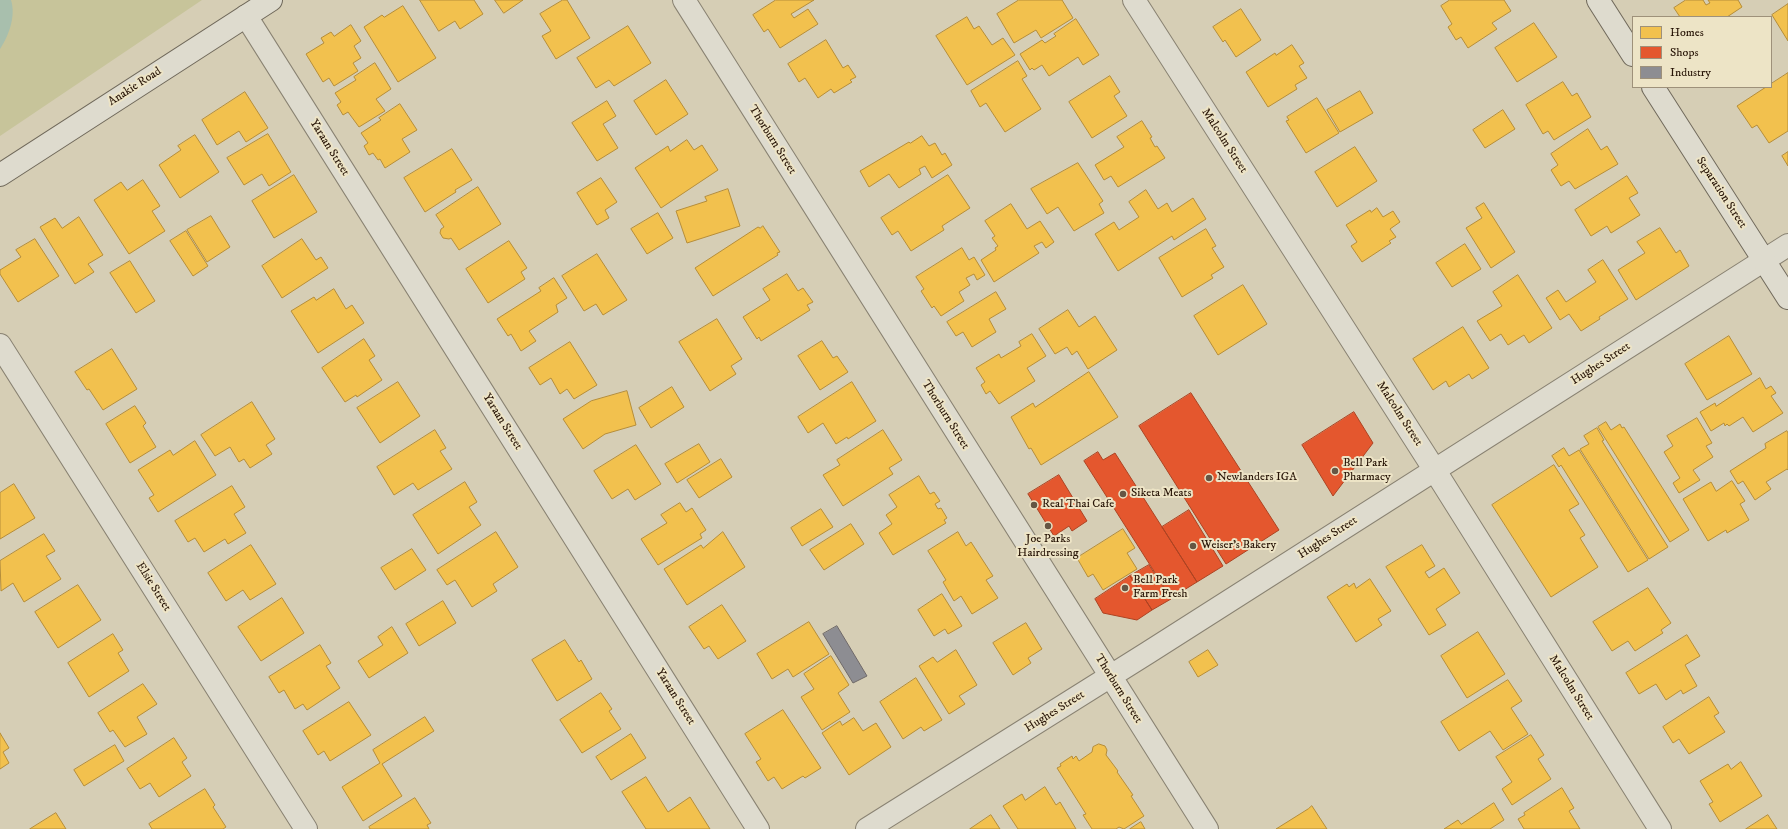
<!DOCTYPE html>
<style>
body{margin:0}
#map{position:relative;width:1788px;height:829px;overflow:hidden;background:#d6ceb5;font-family:"IM FELL DW Pica",serif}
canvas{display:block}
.legend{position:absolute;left:1632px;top:16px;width:140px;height:72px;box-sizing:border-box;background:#ede4c6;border:1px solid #9e917a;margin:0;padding:5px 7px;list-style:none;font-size:12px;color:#281507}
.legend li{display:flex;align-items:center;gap:8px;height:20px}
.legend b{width:20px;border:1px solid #9e917a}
</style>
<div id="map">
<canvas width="1788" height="829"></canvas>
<ul class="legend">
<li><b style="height:11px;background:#f2c14e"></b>Homes</li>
<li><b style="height:11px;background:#e4572e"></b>Shops</li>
<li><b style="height:11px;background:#8d8d92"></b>Industry</li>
</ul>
</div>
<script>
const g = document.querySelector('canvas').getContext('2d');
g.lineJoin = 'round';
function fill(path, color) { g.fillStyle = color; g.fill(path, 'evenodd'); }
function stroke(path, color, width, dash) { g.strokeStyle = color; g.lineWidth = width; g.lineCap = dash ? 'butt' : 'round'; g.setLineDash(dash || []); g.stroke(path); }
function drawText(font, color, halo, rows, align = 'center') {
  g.font = font + ' "IM FELL DW Pica",serif'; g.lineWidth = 4; g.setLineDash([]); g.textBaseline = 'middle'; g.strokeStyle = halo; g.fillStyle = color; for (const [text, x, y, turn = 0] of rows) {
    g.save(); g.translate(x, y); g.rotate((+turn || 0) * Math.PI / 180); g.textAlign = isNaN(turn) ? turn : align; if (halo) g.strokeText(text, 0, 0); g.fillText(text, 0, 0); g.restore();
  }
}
fill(new Path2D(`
 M0,0H202L0,136Z`), '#c7c49a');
fill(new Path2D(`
 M0,0H11C16,16 9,35 0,49Z`), '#a8bfad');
const homes = new Path2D(`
 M420,0H474L483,14L460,29L455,21L439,31Z
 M495,0H523L504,13Z
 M563,0H567L590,38L556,59L542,36L551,31L540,14Z
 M776,0H814L791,14L794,18L808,9L818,24L780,48L768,29L764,32L753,15Z
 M1019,0H1062L1073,18L1041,38L1036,30L1014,43L997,14Z
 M1450,0H1504L1511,11L1492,23L1497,29L1468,48L1461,37L1456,40L1448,27L1452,24L1441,6Z
 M1686,0H1703L1706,5L1710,3L1708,0H1738L1742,7L1727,17H1680L1674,8Z
 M1788,4V41L1772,15Z
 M403,6L436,58L398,82L364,27L382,15L384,17Z
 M1241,9L1261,40L1236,57L1225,40L1223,42L1213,27Z
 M967,17L974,29L979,26L992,45L1003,38L1015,55L967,85L936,36Z
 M1076,19L1099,55L1083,65L1078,57L1049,76L1042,65L1034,70L1032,68L1030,70L1020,54L1042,40L1045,43L1056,36L1054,34Z
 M1534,23L1557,57L1517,82L1495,48Z
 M351,25L361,41L354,46L361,58L353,63L358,71L334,86L329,78L323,82L306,54L324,43L321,38L331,32L334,36Z
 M628,26L651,63L614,86L609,80L596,88L577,58Z
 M826,40L843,68L848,65L856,77L850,80L852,82L834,93L831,89L818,98L805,78L799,82L788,64Z
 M1292,45L1304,63L1299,66L1307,78L1295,85L1297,89L1268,107L1246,72L1275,53L1276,55Z
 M1018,61L1027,76L1022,79L1041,109L1005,132L986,103L980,107L971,91Z
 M375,63L391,89L376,99L385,111L359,127L348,112L343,115L337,105L341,102L335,93L356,80L354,77Z
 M1788,73V131L1769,143L1757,125L1752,128L1737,106L1766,87H1771V84Z
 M1110,76L1120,92L1114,96L1127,116L1092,138L1069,102Z
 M666,80L688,114L656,135L634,101Z
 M1563,82L1572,96L1577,93L1591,117L1554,140L1548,131L1543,134L1526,105Z
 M1360,91L1373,113L1340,132L1327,110Z
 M245,92L268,128L246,142L239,131L217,145L202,120Z
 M1317,98L1339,133L1306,153L1286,121L1289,120L1287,117Z
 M607,101L616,116L603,124L618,148L597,161L572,123Z
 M400,104L417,130L402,139L410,152L385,168L380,159L378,160L373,153L369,155L364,146L368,143L361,133L381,120L379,118Z
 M1503,110L1515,129L1485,148L1473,130Z
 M1142,121L1152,137L1150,138L1155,147L1157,146L1165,158L1118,187L1111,176L1104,180L1095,165L1124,147L1117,137Z
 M1588,129L1601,150L1607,146L1618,164L1575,189L1569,181L1561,186L1551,170L1558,165L1551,154Z
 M268,134L291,172L269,186L262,174L244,185L227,158Z
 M195,135L219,172L180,198L159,165L181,150L178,146Z
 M922,136L929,146L935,143L942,155L945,153L952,165L932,178L925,166L919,169L921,174L899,188L889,174L869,187L860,171L909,142L910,143Z
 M687,140L694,150L702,145L718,170L661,208L635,168L668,146L670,151Z
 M1355,147L1377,181L1337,207L1315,172Z
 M452,149L472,180L455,190L456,192L425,212L404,178Z
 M1788,152V166L1782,156Z
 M1078,163L1103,201L1099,204L1104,213L1074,231L1058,207L1047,214L1031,189Z
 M294,175L317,212L274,238L252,201Z
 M948,175L970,208L942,226L944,230L911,251L898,231L892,235L881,218Z
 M1627,176L1638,193L1629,198L1640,215L1611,233L1607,226L1591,236L1575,210Z
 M601,178L617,202L605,210L609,218L597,225L577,193Z
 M143,180L160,206L152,211L165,231L129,254L94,200L121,182L127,190Z
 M478,187L501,224L459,250L451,238L449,239L443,238L440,233L441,229L444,227L436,215Z
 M728,189L740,226L687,243L676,211L707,201L705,197Z
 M1146,190L1158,209L1167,203L1172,212L1193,198L1206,219L1174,240L1172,236L1118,271L1095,234L1114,222L1119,230L1139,217L1129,202Z
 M1484,203L1515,252L1491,268L1466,228L1482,218L1476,208Z
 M1011,204L1027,229L1040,221L1054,242L1046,248L1042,242L1034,246L1039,253L994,282L981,260L996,250L995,248L998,246L992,238L995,236L985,221Z
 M1377,208L1383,217L1393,211L1400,222L1390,229L1396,237L1389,241L1391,243L1362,262L1351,246L1357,242L1346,225L1370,210L1371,212Z
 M658,213L673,238L647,254L631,229Z
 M211,216L230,247L207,262L187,230Z
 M79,217L103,255L88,264L94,272L75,284L40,227L55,218L62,228Z
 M763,226L780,252L777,253L778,255L713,296L695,268L758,227L760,228Z
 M1660,228L1676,253L1680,250L1689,266L1636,300L1618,270L1645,253L1637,242Z
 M1206,229L1216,246L1212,248L1224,267L1211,275L1213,278L1182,297L1159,258Z
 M186,231L208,266L193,276L170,241Z
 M35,239L59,276L18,302L0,274V270L21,257L16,250Z
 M302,239L316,260L321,257L328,268L282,298L262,266Z
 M509,241L527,268L521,272L525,279L488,303L466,269Z
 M1465,244L1481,269L1452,287L1436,263Z
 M962,248L969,260L974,257L985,275L977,280L974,274L966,278L970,285L959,292L964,301L941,316L934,306L932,308L921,291L924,289L916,277Z
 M597,254L627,300L603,315L596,304L584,311L562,276Z
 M1603,260L1628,299L1599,317L1600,319L1581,331L1569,314L1560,320L1546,298L1558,290L1566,302L1596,282L1588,270Z
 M130,261L155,301L136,313L110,273Z
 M787,274L798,291L803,288L813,302L807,305L810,310L761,341L759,337L757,339L743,317L770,300L763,289Z
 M1518,275L1552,328L1529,343L1524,335L1508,345L1501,334L1490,341L1477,321L1502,306L1493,292Z
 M554,278L567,298L556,305L558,312L529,331L536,341L521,351L511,334L508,336L497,319L541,291L539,288Z
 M1243,285L1267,324L1218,355L1194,316Z
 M334,289L346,309L352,305L364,323L318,353L291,311L314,297L316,300Z
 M996,292L1006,309L989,319L996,332L972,347L963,332L956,336L947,322Z
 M1068,310L1079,327L1095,316L1117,350L1088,369L1077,351L1072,355L1067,347L1055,354L1039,329Z
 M717,319L742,359L731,366L736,374L710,391L679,342Z
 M1463,327L1489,368L1472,379L1469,374L1449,387L1446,381L1433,390L1413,359Z
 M1032,334L1046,356L1027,368L1035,381L999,404L990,391L986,394L981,385L985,382L976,368L999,354L1001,358L1021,346L1019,342Z
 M1729,336L1752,374L1707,400L1685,364Z
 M364,339L375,356L369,360L382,380L357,397L356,395L345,402L322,368Z
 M822,341L833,358L837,356L848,372L820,390L798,356Z
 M570,342L597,385L574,399L567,389L560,394L551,378L540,385L529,368Z
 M112,349L137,389L103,410L89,389L87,390L75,372Z
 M1089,372L1118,417L1041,465L1031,448L1029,449L1011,417L1033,403L1035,407Z
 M1760,378L1766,389L1771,386L1776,393L1771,396L1783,413L1753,432L1743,417L1729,426L1727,424L1725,426L1724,423L1711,431L1700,412L1715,403L1716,406Z
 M398,382L420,416L380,443L357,408Z
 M852,382L876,421L848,439L847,437L836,444L823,423L808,433L798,417Z
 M672,387L684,407L651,428L639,408Z
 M627,391L636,425L605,434L583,449L563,419L591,401Z
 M252,402L275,439L266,445L272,454L250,468L244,459L239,462L230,447L215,456L201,435Z
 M135,406L146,423L143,426L156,447L130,463L106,424Z
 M1697,418L1712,443L1706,446L1713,457L1693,470L1700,480L1679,493L1673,483L1680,478L1664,452L1673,446L1667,436Z
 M1606,422L1611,430L1620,424L1622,428L1624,427L1689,530L1670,542L1598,427Z
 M1597,428L1604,440L1602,441L1668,547L1649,559L1580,449L1589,444L1584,436Z
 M435,430L446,448L440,451L452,469L418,490L413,483L394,495L377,467Z
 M883,430L902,460L889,468L893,474L843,506L823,475L840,465L837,460Z
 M1787,431L1788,433V470L1787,469L1766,482L1771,489L1755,500L1743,481L1738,484L1730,471L1766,448L1765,444Z
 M195,441L216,475L158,512L149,498L154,495L138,470L170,450L173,455Z
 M699,444L710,462L677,483L665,464Z
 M636,445L661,484L635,500L628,489L612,499L594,471Z
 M1564,448L1569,456L1579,450L1648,560L1628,572L1561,465L1559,467L1552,456Z
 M721,459L732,477L699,498L687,480Z
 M1554,465L1579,504L1569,510L1585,535L1580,538L1598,567L1551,597L1492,505Z
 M919,476L930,494L934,492L940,501L935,504L938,509L941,508L947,518L944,520L946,523L893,555L879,533L892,524L886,515L897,507L889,495Z
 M1732,481L1745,501L1740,504L1749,520L1727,533L1726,530L1708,541L1683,499L1711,482L1716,491Z
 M465,482L477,502L469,507L481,525L438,554L413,515Z
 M14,484L35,518L0,539V493Z
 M232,486L245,507L234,514L246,533L228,544L225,539L204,552L195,538L188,542L175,521Z
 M680,503L686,512L692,508L706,530L700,534L702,538L658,565L641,539L667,523L661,515Z
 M821,509L833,527L802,546L791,528Z
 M851,524L864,544L824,570L810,550Z
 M1123,529L1135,548L1127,553L1137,569L1103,590L1093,574L1088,577L1077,558Z
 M496,532L518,567L493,584L497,591L472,607L455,580L447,585L437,570Z
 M723,532L745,567L687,605L664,569L701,545L703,548Z
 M958,532L966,546L971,542L993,576L986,580L998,598L972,614L961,596L954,601L943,582L946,580L928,551Z
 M44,534L55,551L46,556L61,579L24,602L13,583L1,591L0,561Z
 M251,545L276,584L250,600L243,590L226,601L208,573Z
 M1422,545L1435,566L1425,572L1429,578L1444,568L1460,593L1436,609L1446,625L1429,635L1386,567Z
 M412,549L426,570L395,590L381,568Z
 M1370,579L1391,611L1378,619L1382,625L1356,642L1327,597L1347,584L1349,587L1354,583L1356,588Z
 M78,585L101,620L58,648L35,612Z
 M1648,588L1671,623L1661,630L1663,633L1635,651L1628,641L1612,651L1593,622Z
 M942,594L962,626L948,634L945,629L934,636L918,610Z
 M282,598L304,633L261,661L238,627Z
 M443,601L456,623L419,646L406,624Z
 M722,605L746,641L718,659L709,646L704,649L689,627Z
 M809,622L829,654L793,677L788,669L772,679L757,654Z
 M1026,623L1042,649L1028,658L1031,663L1013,675L993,643Z
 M392,627L408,653L369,678L358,661L383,645L378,637Z
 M1478,632L1505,674L1467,698L1441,656Z
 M113,634L123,650L118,653L129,671L89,697L68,663Z
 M1687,635L1700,656L1685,665L1697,686L1683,694L1681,690L1666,700L1656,684L1639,694L1626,673Z
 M565,640L579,662L581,660L592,679L557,701L532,660Z
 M320,645L331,663L326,666L340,688L307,710L303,704L295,709L284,690L279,693L269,677Z
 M956,650L977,685L959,696L965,704L949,714L919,666L933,657L937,662Z
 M1208,650L1218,665L1198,677L1189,662Z
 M831,656L849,685L838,693L850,712L822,730L801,697L814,689L804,674Z
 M916,678L942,720L924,731L921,727L903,739L880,702Z
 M1508,680L1522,701L1511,708L1528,734L1503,750L1490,731L1459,751L1441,722Z
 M143,684L157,704L137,717L147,734L125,747L113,730L110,732L98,713Z
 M601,693L612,709L609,711L621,729L582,753L560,720Z
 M1709,697L1719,713L1714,716L1725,732L1689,754L1679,739L1673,743L1663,727Z
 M349,702L371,735L330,761L324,751L318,755L303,731Z
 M783,710L821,768L805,778L803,776L782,789L774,777L768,781L756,762L761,759L745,734Z
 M425,717L434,731L382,764L402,796L363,821L342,787L380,763L373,750Z
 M854,718L863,731L876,723L891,747L849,775L822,733L840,721L842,725Z
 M0,733L9,748L3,752L9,763L0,769Z
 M631,734L646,758L611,780L596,757Z
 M1531,735L1544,755L1538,759L1551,779L1512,805L1502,789L1512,782L1496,757Z
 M174,738L187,758L182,762L191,776L159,797L150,783L140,789L127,769Z
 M1099,744L1105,746L1107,750L1106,755L1118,771L1117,772L1133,795L1131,796L1144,816L1124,829L1119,827L1116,829H1092L1083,815L1086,814L1057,768L1061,766L1060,764L1072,756L1073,759L1076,756L1079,761L1092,752L1093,747Z
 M115,745L124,761L84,786L74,770Z
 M1741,762L1762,796L1720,822L1709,804L1713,802L1700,781L1728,764L1731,769Z
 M646,777L668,812L690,797L710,829H646L622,792Z
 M1045,787L1056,805L1060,802L1076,829H1018L1003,806L1022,794L1025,800Z
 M1562,788L1574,808L1569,811L1580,829H1524L1518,819L1525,815L1524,813Z
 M205,789L215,805L213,807L226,827L223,829H152L149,824Z
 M415,798L431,823L427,825L429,829H370L369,827Z
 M1494,803L1504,820L1490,829H1444L1458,820L1461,824Z
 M1312,806L1327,829H1276L1308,809Z
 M56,813L66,829H30Z
 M991,815L1000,829H970Z
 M1768,815L1777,829H1746Z
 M1141,822L1145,829H1130Z`);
fill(homes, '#f2c14e');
stroke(homes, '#b58d39', 1);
const shops = new Path2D(`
 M1191,393L1279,530L1226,564L1139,426Z
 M1354,412L1373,443L1333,496L1302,445Z
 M1098,452L1103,460L1115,453L1197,582L1171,598L1084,461Z
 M1059,475L1087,521L1072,531L1069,526L1054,536L1028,494Z
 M1189,510L1223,566L1197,582L1162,527Z
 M1149,565L1171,599L1152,610L1130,576Z
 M1130,576L1152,610L1137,620L1103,613L1095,599Z`);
fill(shops, '#e4572e');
stroke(shops, '#ac4322', 1);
const industry = new Path2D(`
 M837,626L867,676L853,683L823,634Z`);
fill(industry, '#8d8d92');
stroke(industry, '#6f6968', 1);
const minor = new Path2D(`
 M684,0L1207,829
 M1134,0L1427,458L1660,829
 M246,16L758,829
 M0,345L306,829
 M867,829L1149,652L1788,245`);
const secondary = new Path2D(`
 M1598,0L1633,55
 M1653,87L1788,298
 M0,175L271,0`);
stroke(minor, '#898272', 24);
stroke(secondary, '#70695b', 24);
stroke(minor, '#dedbce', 22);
stroke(secondary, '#dedbce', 22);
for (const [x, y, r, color] of [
 [1335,471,4,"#655644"],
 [1209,478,4,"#655644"],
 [1123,494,4,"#655644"],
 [1034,505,4,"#655644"],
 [1048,526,4,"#655644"],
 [1193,546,4,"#655644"],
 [1125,588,4,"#655644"]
]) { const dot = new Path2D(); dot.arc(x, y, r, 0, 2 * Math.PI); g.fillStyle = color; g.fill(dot); stroke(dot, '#ede4c6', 1.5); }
drawText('12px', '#281507', '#ede4c6', [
 ["Anakie Road",135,87,-33],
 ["Thorburn Street",772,140,58],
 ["Malcolm Street",1224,141,57],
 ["Yaraan Street",329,148,58],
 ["Separation Street",1721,193,57],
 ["Hughes Street",1601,364,-33],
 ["Malcolm Street",1399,414,57],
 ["Thorburn Street",945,415,58],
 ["Yaraan Street",502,422,58],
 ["Hughes Street",1328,538,-33],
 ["Elsie Street",153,587,58],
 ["Malcolm Street",1571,688,58],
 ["Thorburn Street",1118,689,58],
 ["Yaraan Street",675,697,58],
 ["Hughes Street",1055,712,-32]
]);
drawText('12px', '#281507', '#ede4c6', [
 ["Bell Park",1343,464],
 ["Pharmacy",1343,478],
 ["Newlanders IGA",1217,478],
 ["Siketa Meats",1131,494],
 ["Real Thai Cafe",1042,505],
 ["Joe Parks",1048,540,"center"],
 ["Hairdressing",1048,554,"center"],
 ["Weiser's Bakery",1201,546],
 ["Bell Park",1133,581],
 ["Farm Fresh",1133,595]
], 'left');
</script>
